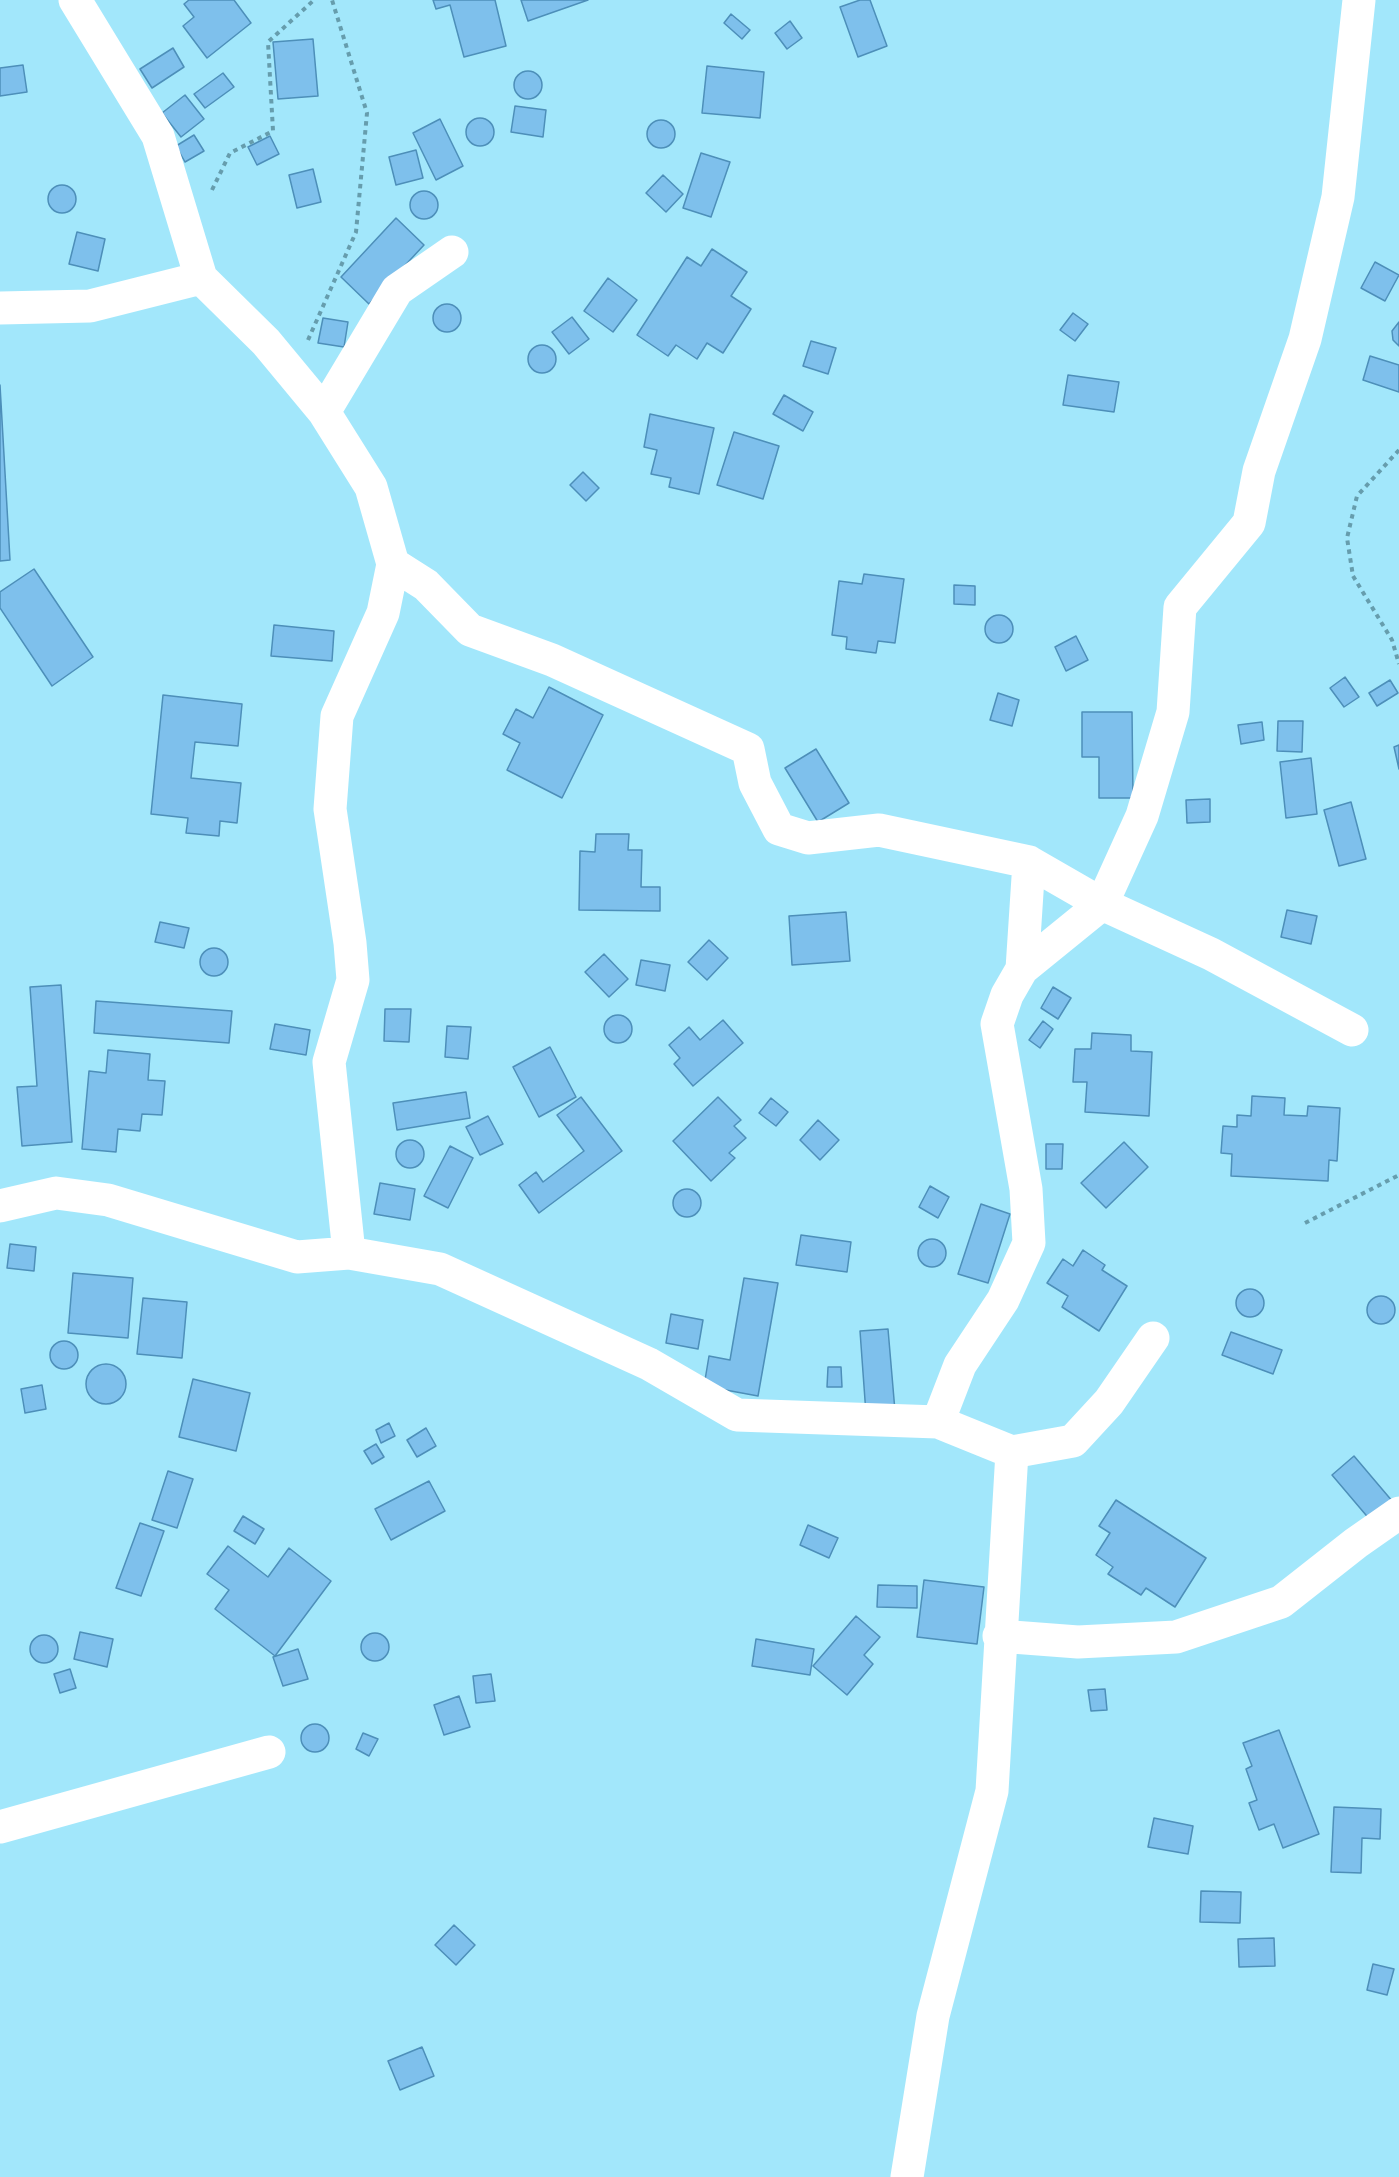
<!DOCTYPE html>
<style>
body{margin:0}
canvas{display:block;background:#a2e7fb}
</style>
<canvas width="1399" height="2177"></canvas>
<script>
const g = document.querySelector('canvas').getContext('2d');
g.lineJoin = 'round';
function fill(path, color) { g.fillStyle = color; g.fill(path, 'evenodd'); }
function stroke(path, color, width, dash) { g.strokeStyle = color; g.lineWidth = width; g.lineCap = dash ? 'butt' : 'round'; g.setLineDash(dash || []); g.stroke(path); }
const building = new Path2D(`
 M189,0H234L251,23L207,58L183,26L194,17L184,4Z
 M433,0H495L506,46L464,57L450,5L436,9Z
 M521,0H588L528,21Z
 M860,0H870L887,46L858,57L840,7Z
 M731,14L750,30L742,39L724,23Z
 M790,21L802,38L787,49L775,33Z
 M313,39L318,96L278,99L273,42Z
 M173,48L184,67L152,88L140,69Z
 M23,65L27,92L0,96V68Z
 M707,66L764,72L760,118L702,113Z
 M514 85a14 14 0 1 1 28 0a14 14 0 1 1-28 0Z
 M223,73L234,87L205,108L194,94Z
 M185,95L204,119L181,137L162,113Z
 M515,106L546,110L543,137L511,132Z
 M466 132a14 14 0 1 1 28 0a14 14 0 1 1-28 0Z
 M440,119L463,166L436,180L413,133Z
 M647 134a14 14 0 1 1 28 0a14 14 0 1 1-28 0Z
 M194,135L204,151L185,162L176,146Z
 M270,136L279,154L257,165L248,147Z
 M416,150L423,178L396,185L389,157Z
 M701,153L730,162L711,217L683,208Z
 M313,169L321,202L297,208L289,175Z
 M663,175L683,194L666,212L646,193Z
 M48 199a14 14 0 1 1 28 0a14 14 0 1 1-28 0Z
 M410 205a14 14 0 1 1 28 0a14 14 0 1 1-28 0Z
 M396,218L424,245L369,304L341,277Z
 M77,232L105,239L98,271L69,264Z
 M712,249L747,272L731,296L751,309L723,353L707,343L697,359L676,345L668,356L637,335L687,257L701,266Z
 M1375,262L1399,275L1385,301L1361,288Z
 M608,278L637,300L613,332L584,311Z
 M433 318a14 14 0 1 1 28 0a14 14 0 1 1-28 0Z
 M1073,313L1088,324L1075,341L1060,330Z
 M572,317L589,339L569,354L552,332Z
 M323,318L348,322L344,347L318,343Z
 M1399,322V346L1393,340L1392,331Z
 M811,341L836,348L828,374L803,366Z
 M528 359a14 14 0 1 1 28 0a14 14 0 1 1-28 0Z
 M1370,356L1399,365V392L1363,380Z
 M1068,375L1119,382L1114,412L1063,405Z
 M0,385L10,560L0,561Z
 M784,395L813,412L803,431L773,414Z
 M650,414L714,428L699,494L669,487L671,478L651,474L657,450L644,447Z
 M734,432L779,446L763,499L717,485Z
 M583,472L599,488L586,501L570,485Z
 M34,569L93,657L52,686L0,608V592Z
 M864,574L904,579L895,643L878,641L876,653L846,649L847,637L832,635L839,581L862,584Z
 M954,585L975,586V605L954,604Z
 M985 629a14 14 0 1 1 28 0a14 14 0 1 1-28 0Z
 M274,625L334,631L332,661L271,656Z
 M1076,636L1088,660L1066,671L1055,647Z
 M1345,677L1359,697L1344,707L1330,688Z
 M1390,680L1398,693L1377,706L1369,693Z
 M549,687L603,715L562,798L507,770L520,743L503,734L516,709L533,718Z
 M998,693L1019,700L1012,726L990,720Z
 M163,695L242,704L238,746L195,742L191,778L241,783L237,823L220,821L219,836L186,833L188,818L151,814Z
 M1082,712H1132L1133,798H1099V757H1082Z
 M1278,721H1303L1302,752L1277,751Z
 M1262,722L1264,740L1241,744L1238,725Z
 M1399,745V769L1394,747Z
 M816,749L849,803L818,822L785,768Z
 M1311,758L1317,814L1286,818L1280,762Z
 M1210,799V822L1187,823L1186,800Z
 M1351,802L1366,859L1339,866L1324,810Z
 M596,834H629L628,850H642L641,887H660V911L579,910L580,851L595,852Z
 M1287,910L1317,916L1311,944L1281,937Z
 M846,912L850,961L792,965L789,916Z
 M160,922L189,928L184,948L155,942Z
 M709,940L728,958L707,980L688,962Z
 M200 962a14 14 0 1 1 28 0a14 14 0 1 1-28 0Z
 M604,954L628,979L609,997L585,972Z
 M641,960L670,965L665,991L636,985Z
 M61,985L72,1142L22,1146L17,1087L37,1086L30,987Z
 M1053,987L1071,998L1058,1019L1041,1008Z
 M96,1001L232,1011L229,1043L94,1033Z
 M385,1009H411L409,1042L384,1041Z
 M604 1029a14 14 0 1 1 28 0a14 14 0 1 1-28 0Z
 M723,1020L743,1043L693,1086L674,1064L680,1058L669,1045L689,1027L700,1040Z
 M1043,1021L1053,1029L1040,1048L1029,1040Z
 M275,1024L310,1030L306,1055L270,1049Z
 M447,1026L471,1027L468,1059L445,1057Z
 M1092,1033L1131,1035V1051L1152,1052L1149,1116L1085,1112L1087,1082H1073L1075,1049H1091Z
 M550,1047L576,1097L539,1117L513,1067Z
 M108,1050L150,1054L148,1080L165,1081L162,1115L142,1114L140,1131L118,1129L116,1152L82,1149L89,1071L106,1073Z
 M466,1092L470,1118L397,1130L393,1103Z
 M1252,1096L1285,1098L1284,1115L1307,1116L1308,1106L1340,1108L1337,1161L1329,1160L1328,1181L1231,1176L1232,1154L1221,1153L1223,1126L1237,1127V1115L1251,1116Z
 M581,1097L622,1151L539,1213L519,1185L536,1172L543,1182L584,1151L557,1115Z
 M718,1097L741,1120L734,1126L746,1138L729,1153L735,1158L711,1181L673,1141Z
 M771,1098L788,1112L776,1126L759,1113Z
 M488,1116L503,1144L480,1155L466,1127Z
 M818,1120L839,1140L820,1160L800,1140Z
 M396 1154a14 14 0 1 1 28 0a14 14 0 1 1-28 0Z
 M1124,1142L1148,1167L1106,1208L1081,1183Z
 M1046,1144H1063L1062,1169H1046Z
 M450,1146L473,1158L448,1208L424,1196Z
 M380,1183L415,1189L410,1220L374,1214Z
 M930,1186L949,1197L938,1218L919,1207Z
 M673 1203a14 14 0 1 1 28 0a14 14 0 1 1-28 0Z
 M981,1204L1010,1214L988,1283L958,1274Z
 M801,1235L851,1242L847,1272L796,1265Z
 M918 1253a14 14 0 1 1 28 0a14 14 0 1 1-28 0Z
 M10,1244L36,1247L34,1271L7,1268Z
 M1083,1250L1105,1265L1102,1270L1127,1286L1099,1331L1062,1307L1068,1296L1047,1283L1063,1259L1073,1266Z
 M73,1273L133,1278L128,1338L68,1333Z
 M744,1278L778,1283L758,1396L704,1386L709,1356L730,1360Z
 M1236 1303a14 14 0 1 1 28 0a14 14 0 1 1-28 0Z
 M1367 1310a14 14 0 1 1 28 0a14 14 0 1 1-28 0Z
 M143,1298L187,1302L182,1358L137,1354Z
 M671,1314L703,1320L698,1349L666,1343Z
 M888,1329L895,1411L866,1414L860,1331Z
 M1231,1332L1282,1350L1273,1374L1222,1355Z
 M50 1355a14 14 0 1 1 28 0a14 14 0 1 1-28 0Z
 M86 1384a20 20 0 1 1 40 0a20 20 0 1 1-40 0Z
 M828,1367H841L842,1387H827Z
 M193,1379L250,1393L236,1451L179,1437Z
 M42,1385L46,1409L25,1413L21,1389Z
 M389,1423L395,1436L381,1443L376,1430Z
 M426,1428L436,1446L417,1457L407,1440Z
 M376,1444L384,1457L372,1464L364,1451Z
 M1354,1456L1393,1502L1371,1521L1332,1475Z
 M168,1471L193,1479L177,1528L152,1520Z
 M429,1481L445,1511L391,1540L375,1509Z
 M1116,1500L1206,1558L1175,1607L1146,1588L1141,1595L1108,1574L1113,1567L1096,1555L1110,1533L1099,1526Z
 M243,1516L264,1529L255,1544L234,1531Z
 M140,1523L164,1531L141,1596L116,1588Z
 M808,1525L838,1538L829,1558L800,1545Z
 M228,1546L268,1577L289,1548L331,1581L275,1656L215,1609L229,1590L207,1574Z
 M924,1580L984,1587L977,1644L917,1637Z
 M878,1585L917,1586V1608L877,1607Z
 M856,1616L880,1637L864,1655L873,1664L847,1695L813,1666Z
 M80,1632L113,1639L107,1667L74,1659Z
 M361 1647a14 14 0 1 1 28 0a14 14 0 1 1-28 0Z
 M30 1649a14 14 0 1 1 28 0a14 14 0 1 1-28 0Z
 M756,1639L814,1649L810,1675L752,1666Z
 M298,1649L308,1679L283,1686L273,1657Z
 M70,1669L76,1688L60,1693L54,1674Z
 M491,1674L495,1701L476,1703L473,1676Z
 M1105,1689L1107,1710L1091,1711L1088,1690Z
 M459,1696L470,1727L444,1735L434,1705Z
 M301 1738a14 14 0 1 1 28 0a14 14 0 1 1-28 0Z
 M1279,1730L1319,1834L1283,1848L1274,1824L1259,1830L1249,1803L1257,1800L1246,1769L1252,1766L1243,1743Z
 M363,1733L378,1739L369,1756L356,1749Z
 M1334,1807L1381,1809L1380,1839L1362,1838L1361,1873L1331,1872Z
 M1154,1818L1193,1826L1188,1854L1148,1847Z
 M1201,1891L1241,1892L1240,1923L1200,1922Z
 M454,1925L475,1945L456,1965L435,1945Z
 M1274,1938L1275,1966L1239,1967L1238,1939Z
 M1373,1964L1394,1969L1387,1995L1367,1990Z
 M422,2047L434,2076L400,2090L388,2061Z`);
fill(building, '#7ec0ec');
stroke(building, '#4d8fb9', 1.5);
stroke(new Path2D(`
 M212,190L230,153L273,131L268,42L314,0
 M308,340L356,232L367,113L332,0
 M1399,450L1357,496L1347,538L1353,576L1392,640L1399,664
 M1305,1223L1399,1175`), '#669dad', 4, [4.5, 4.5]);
stroke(new Path2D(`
 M75,0L158,136L201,278L266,342L324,412L371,487L393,564L383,613L337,716L330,809L350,943L353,980L329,1062L349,1253
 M0,308L90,306L201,278
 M324,412L397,290L452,252
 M393,564L426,585L470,630L552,660L748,749L755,783L779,829L808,838L879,830L1029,862L1022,969
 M1029,862L1102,904L1142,816L1173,712L1180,607L1249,523L1259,471L1305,339L1338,197L1359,0
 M0,1206L56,1193L108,1200L297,1257L349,1253L440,1269L649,1364L737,1415L938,1422
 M1012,1452L1073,1441L1109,1402L1153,1338
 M999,1636L1078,1642L1176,1637L1281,1602L1356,1543L1399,1513
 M0,1827L269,1752
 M907,2177L933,2016L992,1791L1012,1452L938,1422L960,1365L1003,1300L1029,1243L1026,1189L997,1024L1007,995L1022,969L1102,904L1211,954L1352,1030`), '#fff', 33);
</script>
